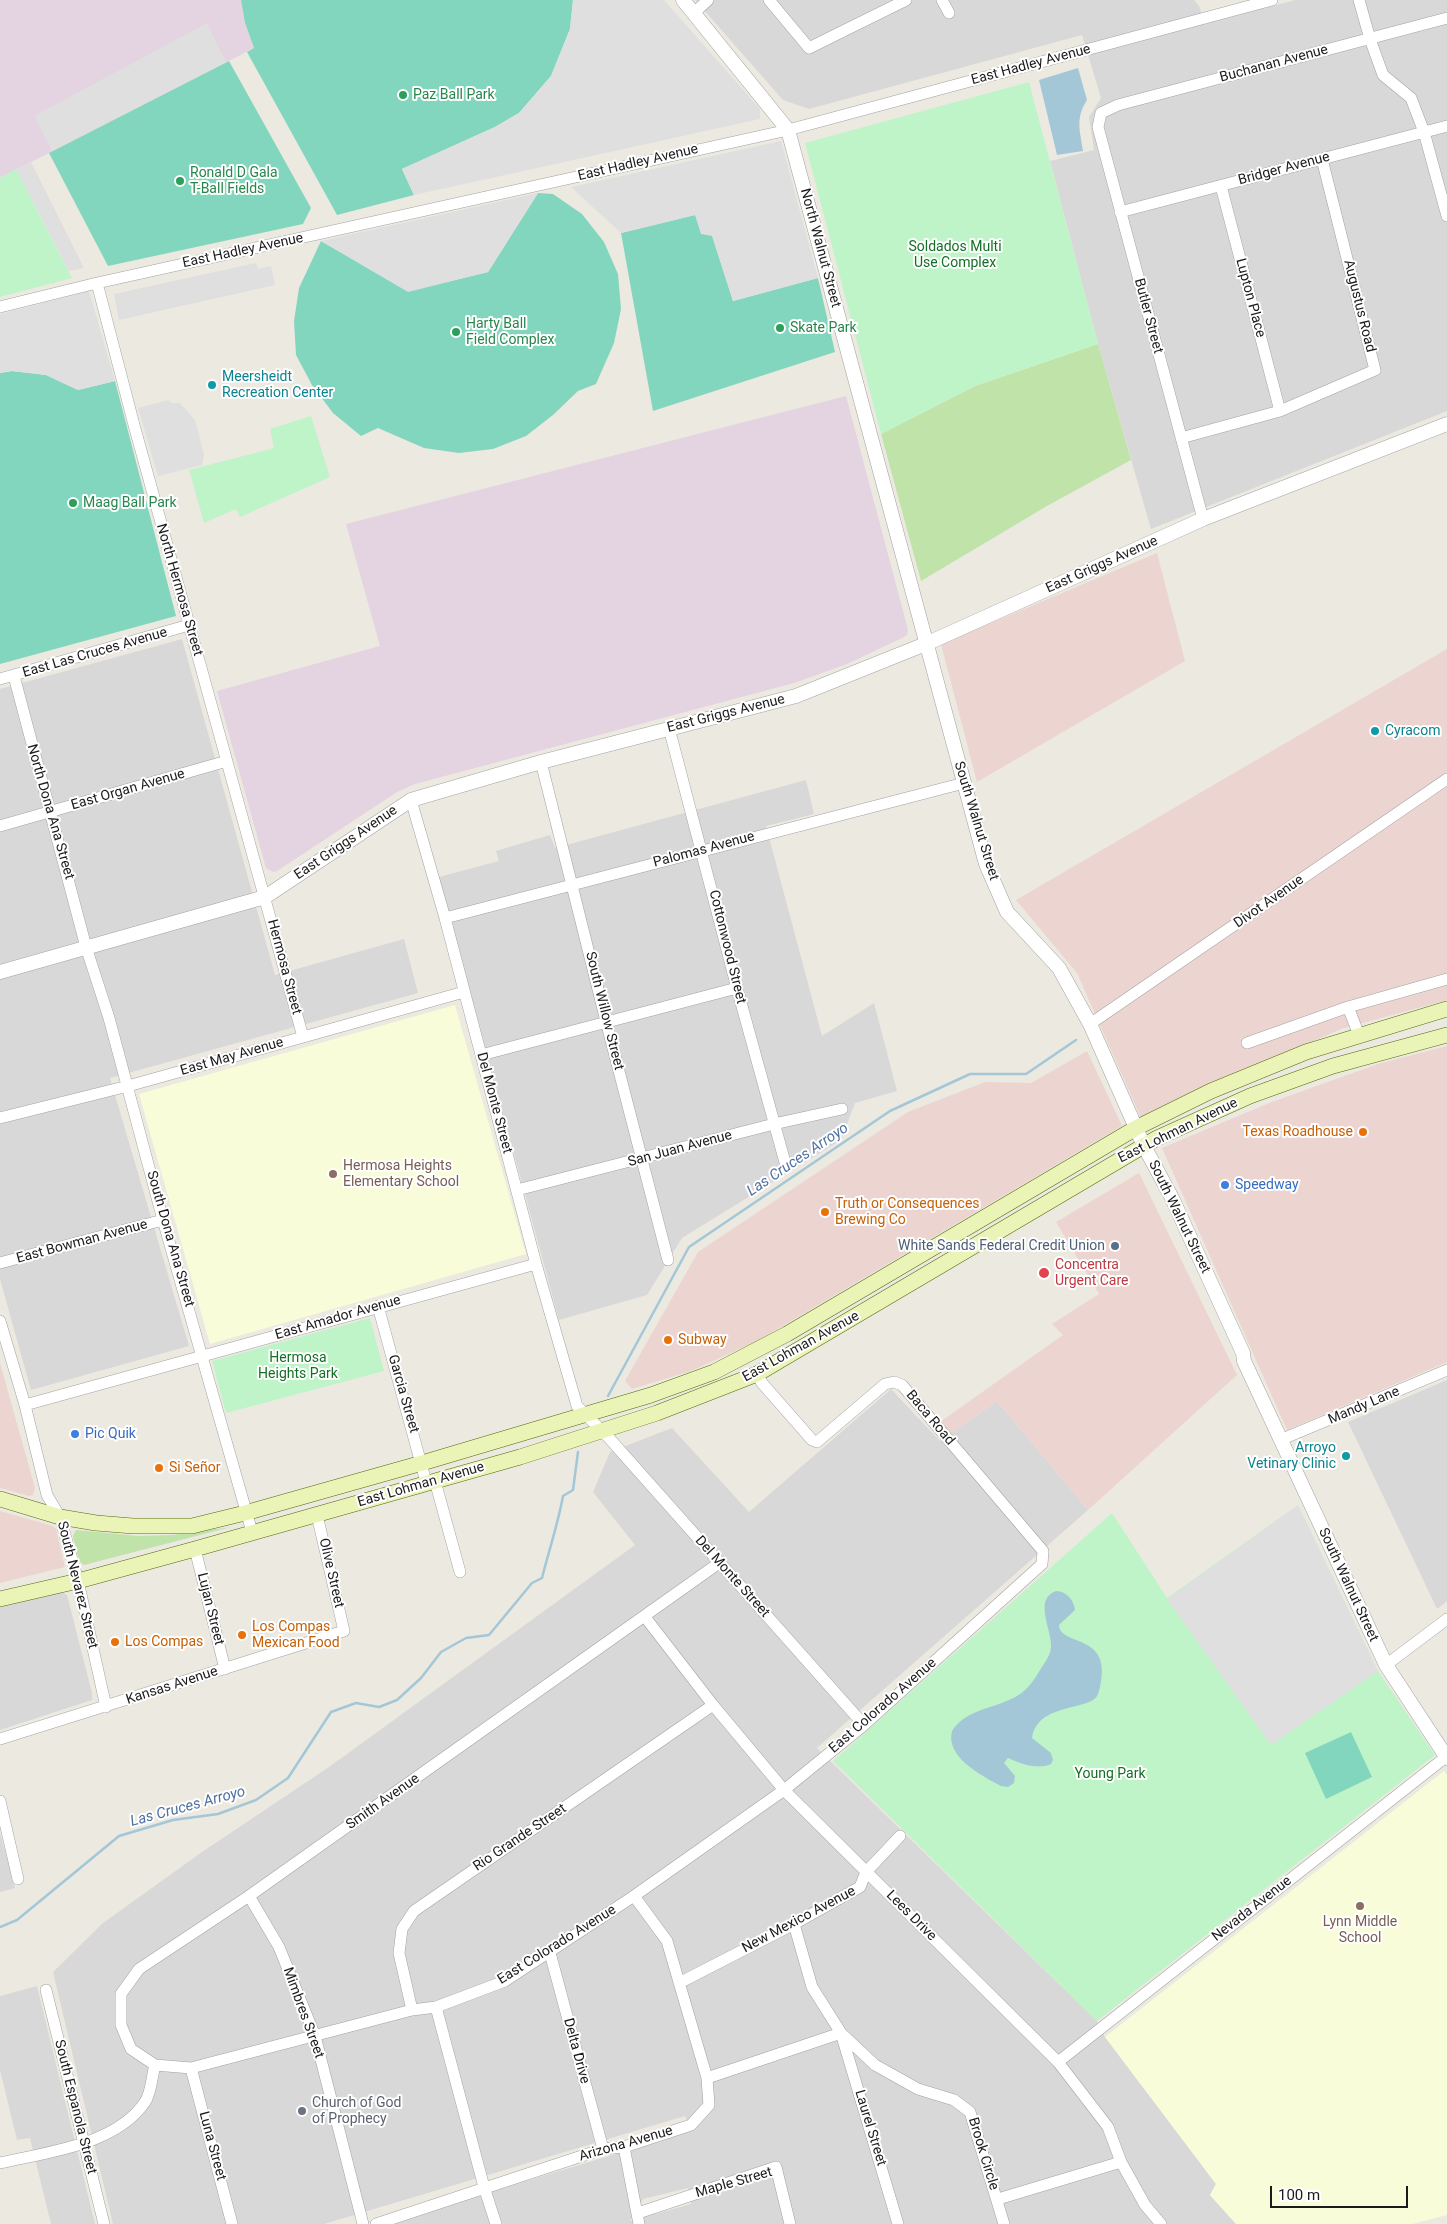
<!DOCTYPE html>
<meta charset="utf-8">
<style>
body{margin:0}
#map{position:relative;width:1447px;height:2224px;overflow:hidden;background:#ece9e1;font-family:Roboto,sans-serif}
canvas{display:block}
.scale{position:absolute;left:1270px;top:2186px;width:138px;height:22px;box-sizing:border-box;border:2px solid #1b1b1b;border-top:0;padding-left:6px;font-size:15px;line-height:18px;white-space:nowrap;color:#1b1b1b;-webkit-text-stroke:4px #fff;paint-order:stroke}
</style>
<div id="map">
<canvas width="1447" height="2224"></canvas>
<div class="scale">100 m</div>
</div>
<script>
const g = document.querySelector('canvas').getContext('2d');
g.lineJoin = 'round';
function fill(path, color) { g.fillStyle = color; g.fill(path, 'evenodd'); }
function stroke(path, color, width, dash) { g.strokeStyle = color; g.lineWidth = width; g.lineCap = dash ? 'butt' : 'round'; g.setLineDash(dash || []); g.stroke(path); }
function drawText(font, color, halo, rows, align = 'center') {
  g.font = font + ' Roboto,sans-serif'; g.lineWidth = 4; g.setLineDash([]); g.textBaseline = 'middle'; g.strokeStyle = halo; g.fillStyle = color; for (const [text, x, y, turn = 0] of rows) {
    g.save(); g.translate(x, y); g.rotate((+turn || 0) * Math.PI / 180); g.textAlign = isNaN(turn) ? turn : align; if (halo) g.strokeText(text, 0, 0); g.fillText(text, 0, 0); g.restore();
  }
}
fill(new Path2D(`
 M695,0H1194L1199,6L1205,24L1295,0H1447V411L1151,529L1098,344L1050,161L1094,150L1089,117L1101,98L1082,35L809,109L783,100Z
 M182,639L275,975L404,939L418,993L110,1078L189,1346L31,1390L0,1279V689Z
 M806,780L814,814L766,826L822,1036L874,1003L897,1091L855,1103L841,1140L682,1238L647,1295L559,1320L439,877L499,861L496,851L550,835L555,848Z
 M1447,1380V1601L1437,1609L1348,1422Z
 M891,1389L940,1441L997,1401L1088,1510L817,1748L1097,2021L1105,2037L1216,2184L1210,2195L1236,2224H385L691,2131L685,2116L324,2224H113L53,1972L103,1923L202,1852L329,1767L635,1545L593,1492L610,1452L672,1428L749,1512ZM688,2188L691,2204L630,2221L643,2199Z
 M58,1593L62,1592L67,1595L92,1693V1700L0,1730V1606Z
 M0,1833L15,1888L0,1892Z
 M37,1986L95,2224H51L30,2138L17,2140L0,2070V1996Z`), '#d9d8d8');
fill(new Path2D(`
 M1157,553L1185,661L977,782L941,644Z
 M1447,649V1000L1341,1029L1141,1118L1077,973L1016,900Z
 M1447,1046V1362L1287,1430L1162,1148L1269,1103L1378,1064Z
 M1087,1051L1122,1126L757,1341L691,1371L632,1389L625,1381L698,1252L908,1112L985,1082L1031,1083Z
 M1139,1173L1237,1375L1088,1510L997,1401L950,1434L940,1422L1063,1335L1052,1324L1099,1294L1056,1222Z
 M0,1363L35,1488L33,1495L29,1496L0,1488Z
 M0,1511L53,1526L56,1529L65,1567L0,1583Z`), '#ecd4d1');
fill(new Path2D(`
 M0,0H241L245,23L254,48L0,178Z
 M846,396L908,630L907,635L904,637L847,664L794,683L415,784L397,792L277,871L273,872L266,868L217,691L380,646L346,524Z`), '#e4d3e0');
fill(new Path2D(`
 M455,1005L526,1254L210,1344L139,1094Z
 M1444,1771L1447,1775V2215L1412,2224H1236L1210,2195L1216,2184L1105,2037Z`), '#f9fcd9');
fill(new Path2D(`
 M1098,344L1131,460L1047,506L921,581L881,434L975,386Z
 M231,1527L84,1565L79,1561L73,1536L76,1530L138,1536L173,1535Z`), '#c0e3a9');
fill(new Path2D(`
 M1029,82L1098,344L975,386L881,434L805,143Z
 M16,169L72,278L0,297V178Z
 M311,416L330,477L240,517L236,509L204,523L189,470L274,448L270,429Z
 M370,1318L384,1371L226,1413L212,1361Z
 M1298,1505L1378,1671L1435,1755L1097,2021L833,1761L1112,1513L1167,1598Z`), '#bff4c8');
fill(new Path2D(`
 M241,0H573L570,29L551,76L519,113L495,127L402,169L414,195L337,215L247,52L254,48L245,23Z
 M229,61L311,208L303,224L108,266L49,153Z
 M538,193L553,194L582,214L604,242L618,274L621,309L614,343L596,384L578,391L553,415L526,436L493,449L459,453L424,448L378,428L361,436L333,413L312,385L296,355L294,321L299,288L321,241L408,291L488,272Z
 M695,215L712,235L733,301L818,278L835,352L653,411L621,233Z
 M12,371L46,375L78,390L115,381L176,616L0,664V373Z
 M1351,1732L1372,1777L1326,1799L1305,1753Z`), '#83d6be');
fill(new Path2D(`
 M573,0H664L760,109V119L414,195L402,169L495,127L519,113L551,76L570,29Z
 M207,23L226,62L52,151L34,116Z
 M781,141L818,278L733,301L712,236L701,234L695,215L621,233L571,187Z
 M31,162L84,268L69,271L16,169Z
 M538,193L488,272L408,292L321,241Z
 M256,263L258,269L271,266L275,285L119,320L114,294Z
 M89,291L115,381L78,390L46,375L12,371L0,373V314Z
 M169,400L171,403H180L195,420L204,455L202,465L158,476L138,408Z
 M1298,1505L1378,1671L1271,1745L1167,1599Z`), '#dfdfdf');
fill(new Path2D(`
 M1078,68L1087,100C1075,119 1080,130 1083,151L1057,155L1039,80Z
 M1056,1591C1066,1591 1074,1600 1075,1610L1059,1625C1060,1647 1113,1632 1100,1687C1098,1695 1097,1699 1089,1702C1068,1710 1036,1710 1032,1738L1051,1753L1053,1760L1051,1764C1037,1770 1021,1764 1008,1758L1004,1763L1015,1776L1014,1783L1008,1787L1001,1786C982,1776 945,1757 952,1731C967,1708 995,1709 1017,1696C1029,1689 1035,1678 1042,1667C1046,1661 1051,1654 1051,1646C1052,1630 1033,1599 1056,1591Z`), '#a4c7d7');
stroke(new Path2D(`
 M608,1396L689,1247L890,1111L970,1074H1026L1076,1040
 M0,1927L17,1920L119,1836L173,1820L218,1814L256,1800L288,1778L331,1712L356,1703L379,1707L397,1700L421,1678L441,1652L466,1638L489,1635L532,1583L542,1578C549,1550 558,1524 563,1496L573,1490L578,1452`), '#a4c7d7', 2.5);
const minor = new Path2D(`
 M769,0L809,48L906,0
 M942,0L949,13
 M1359,0L1370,39L1383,75L1411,98L1424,132L1447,216
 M694,13L708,0
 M1221,186L1280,411
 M1120,212L1447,126
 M97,283L134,425L303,1037
 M0,307L97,283L788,130L1272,0
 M1181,438L1280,411L1375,370L1322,159
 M1203,519L1098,127L1101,113L1118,105L1447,18
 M14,676L86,947L109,1018L163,1220L252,1532
 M0,679L189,625
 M669,728L737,988L786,1166
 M541,762L606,1021L668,1260
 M411,800L445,918L536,1264L577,1406L609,1438L864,1725
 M0,826L227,761
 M445,918L964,783
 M1090,1024L1447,779
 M1359,1035L1348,1007L1447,979
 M1247,1043L1348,1007
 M481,1055L737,988
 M0,1118L128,1086L464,992
 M517,1190L774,1124L842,1109
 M0,1263L163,1220
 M378,1306L426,1482
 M0,1321L25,1405L47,1495L60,1517L78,1581L106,1707
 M25,1405L536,1264
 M1280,1440L1447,1370
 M435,1481L460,1572
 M195,1549L225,1669
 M645,1617L713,1705L784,1790L1058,2062L1108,2127L1121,2162L1145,2205L1161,2224
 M1386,1665L1447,1619
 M0,1739L344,1631L317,1515
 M0,1801L18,1879
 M249,1896L279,1947L315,2036L363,2224
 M634,1896L667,1941L707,2078
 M794,1924L812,1987L841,2033L875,2065L918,2089L954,2100L970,2112L1004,2224
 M550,1953L603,2149
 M679,1983L794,1924L860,1887L866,1872L900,1836
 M46,1990L104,2224
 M436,2007L484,2187L496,2224
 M412,2010L399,1953L402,1929L414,1911L713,1705
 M1058,2062L1447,1756
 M155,2065L131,2049L121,2025V1994L139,1969L249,1896L719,1563
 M191,2068L232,2224
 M624,2147L639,2224
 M0,2163C47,2152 116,2145 145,2102C151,2094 152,2076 155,2065L191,2068L412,2010L436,2007L505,1981L634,1896L784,1790L864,1725L1042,1564L1043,1551L902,1385L894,1382L885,1384L817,1442L812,1440L762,1383L757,1374
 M998,2199L1121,2162
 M638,2213L776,2167L790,2224
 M376,2224L603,2149L624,2147L691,2125L709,2105L707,2078L841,2033L898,2224`);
const tertiary = new Path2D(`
 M683,0L788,130L986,864L1007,912L1059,968L1090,1024L1144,1146L1172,1198L1243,1353L1244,1361L1386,1665L1447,1758
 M0,972L265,897L411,800L541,762L796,696L928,643L1203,519L1447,424`);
const secondary = new Path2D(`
 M0,1499L60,1517L96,1523L133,1526H192L245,1513L422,1463L651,1395L714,1372L787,1334L1136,1128L1211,1091L1306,1052L1447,1009
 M0,1599L78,1581L195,1549L520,1457L657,1413L757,1374L1157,1138L1250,1096L1333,1066L1447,1035`);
stroke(minor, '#a2a2a2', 12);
stroke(tertiary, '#a2a2a2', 15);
stroke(secondary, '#55680c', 16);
stroke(minor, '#fff', 11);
stroke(tertiary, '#fff', 14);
stroke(secondary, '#ebf4b7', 15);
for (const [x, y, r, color] of [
 [403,95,5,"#2e9e5b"],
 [180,181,5,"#2e9e5b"],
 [780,328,5,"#2e9e5b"],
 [456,332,5,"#2e9e5b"],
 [212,385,5,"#0f9aa8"],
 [73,503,5,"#2e9e5b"],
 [1375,731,5,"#0f9aa8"],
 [1363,1132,5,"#e8710a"],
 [333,1174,5,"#8d6e63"],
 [1225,1185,5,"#3f7fe0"],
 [825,1212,5,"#e8710a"],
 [1115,1246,5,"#5c6f8a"],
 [1044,1273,6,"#e0444e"],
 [668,1340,5,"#e8710a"],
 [75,1434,5,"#3f7fe0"],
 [1346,1456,5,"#0f9aa8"],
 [159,1468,5,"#e8710a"],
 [242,1635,5,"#e8710a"],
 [115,1642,5,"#e8710a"],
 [1360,1906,5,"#8d6e63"],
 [302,2111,5,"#6b7280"]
]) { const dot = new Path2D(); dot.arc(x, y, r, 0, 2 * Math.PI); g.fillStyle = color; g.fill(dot); stroke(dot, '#fff', 2); }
drawText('14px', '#1b1b1b', '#fff', [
 ["Buchanan Avenue",1274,64,-15],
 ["East Hadley Avenue",1031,65,-15],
 ["East Hadley Avenue",638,163,-13],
 ["Bridger Avenue",1284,169,-15],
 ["North Walnut Street",820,248,75],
 ["East Hadley Avenue",243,251,-12],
 ["Lupton Place",1250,298,75],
 ["Augustus Road",1359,306,76],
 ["Butler Street",1148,316,75],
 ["East Griggs Avenue",1102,565,-24],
 ["North Hermosa Street",179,590,74],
 ["East Las Cruces Avenue",95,653,-16],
 ["East Griggs Avenue",726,714,-14],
 ["East Organ Avenue",128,790,-16],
 ["North Dona Ana Street",50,812,74],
 ["South Walnut Street",976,821,73],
 ["East Griggs Avenue",346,843,-34],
 ["Palomas Avenue",704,850,-15],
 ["Divot Avenue",1269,902,-35],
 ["Cottonwood Street",727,947,76],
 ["Hermosa Street",284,967,75],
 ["South Willow Street",604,1011,76],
 ["East May Avenue",232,1057,-16],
 ["Del Monte Street",494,1103,75],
 ["East Lohman Avenue",1178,1131,-26],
 ["San Juan Avenue",680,1149,-15],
 ["South Walnut Street",1179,1217,64],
 ["South Dona Ana Street",170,1239,74],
 ["East Bowman Avenue",82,1242,-15],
 ["East Amador Avenue",338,1318,-16],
 ["East Lohman Avenue",801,1347,-29],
 ["Garcia Street",403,1394,74],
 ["Mandy Lane",1364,1406,-23],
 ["Baca Road",930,1418,50],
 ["East Lohman Avenue",421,1485,-16],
 ["Olive Street",331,1573,77],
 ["Del Monte Street",732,1577,48],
 ["South Nevarez Street",77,1585,76],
 ["South Walnut Street",1348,1585,65],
 ["Lujan Street",210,1609,76],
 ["Kansas Avenue",172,1686,-18],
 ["East Colorado Avenue",883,1706,-41],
 ["Smith Avenue",383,1802,-35],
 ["Rio Grande Street",520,1838,-34],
 ["Nevada Avenue",1252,1909,-38],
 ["Lees Drive",911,1916,45],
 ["New Mexico Avenue",799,1920,-28],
 ["East Colorado Avenue",557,1945,-32],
 ["Mimbres Street",303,2013,70],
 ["Delta Drive",576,2051,75],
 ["South Espanola Street",75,2107,76],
 ["Laurel Street",870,2128,73],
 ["Arizona Avenue",626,2144,-16],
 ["Luna Street",212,2146,75],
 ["Brook Circle",983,2154,73],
 ["Maple Street",734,2183,-16]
]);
drawText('14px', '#27864d', '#fff', [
 ["Paz Ball Park",413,95],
 ["Ronald D Gala",190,173],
 ["T-Ball Fields",190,189],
 ["Harty Ball",466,324],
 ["Field Complex",466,340],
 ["Skate Park",790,328],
 ["Maag Ball Park",83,503]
], 'left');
drawText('14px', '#126f23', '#fff', [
 ["Soldados Multi",955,247],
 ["Use Complex",955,263],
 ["Hermosa",298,1358],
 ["Heights Park",298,1374],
 ["Young Park",1110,1774]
]);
drawText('14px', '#0d838f', '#fff', [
 ["Meersheidt",222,377],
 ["Recreation Center",222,393],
 ["Cyracom",1385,731],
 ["Arroyo",1336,1448,"right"],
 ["Vetinary Clinic",1336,1464,"right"]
], 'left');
drawText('14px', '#c56008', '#fff', [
 ["Texas Roadhouse",1353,1132,"right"],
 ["Truth or Consequences",835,1204],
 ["Brewing Co",835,1220],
 ["Subway",678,1340],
 ["Si Señor",169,1468],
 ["Los Compas",252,1627],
 ["Mexican Food",252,1643],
 ["Los Compas",125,1642]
], 'left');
drawText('14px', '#785e54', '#fff', [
 ["Hermosa Heights",343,1166],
 ["Elementary School",343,1182],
 ["Lynn Middle",1360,1922,"center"],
 ["School",1360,1938,"center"]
], 'left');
drawText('14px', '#366cbe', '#fff', [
 ["Speedway",1235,1185],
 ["Pic Quik",85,1434]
], 'left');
drawText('14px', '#4e5e75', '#fff', [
 ["White Sands Federal Credit Union",1105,1246]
], 'right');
drawText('14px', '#be3a42', '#fff', [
 ["Concentra",1055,1265],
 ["Urgent Care",1055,1281]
], 'left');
drawText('14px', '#5b616d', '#fff', [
 ["Church of God",312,2103],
 ["of Prophecy",312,2119]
], 'left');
drawText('italic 15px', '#4f71a2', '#fff', [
 ["Las Cruces Arroyo",798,1160,-34],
 ["Las Cruces Arroyo",188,1807,-15]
]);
</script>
